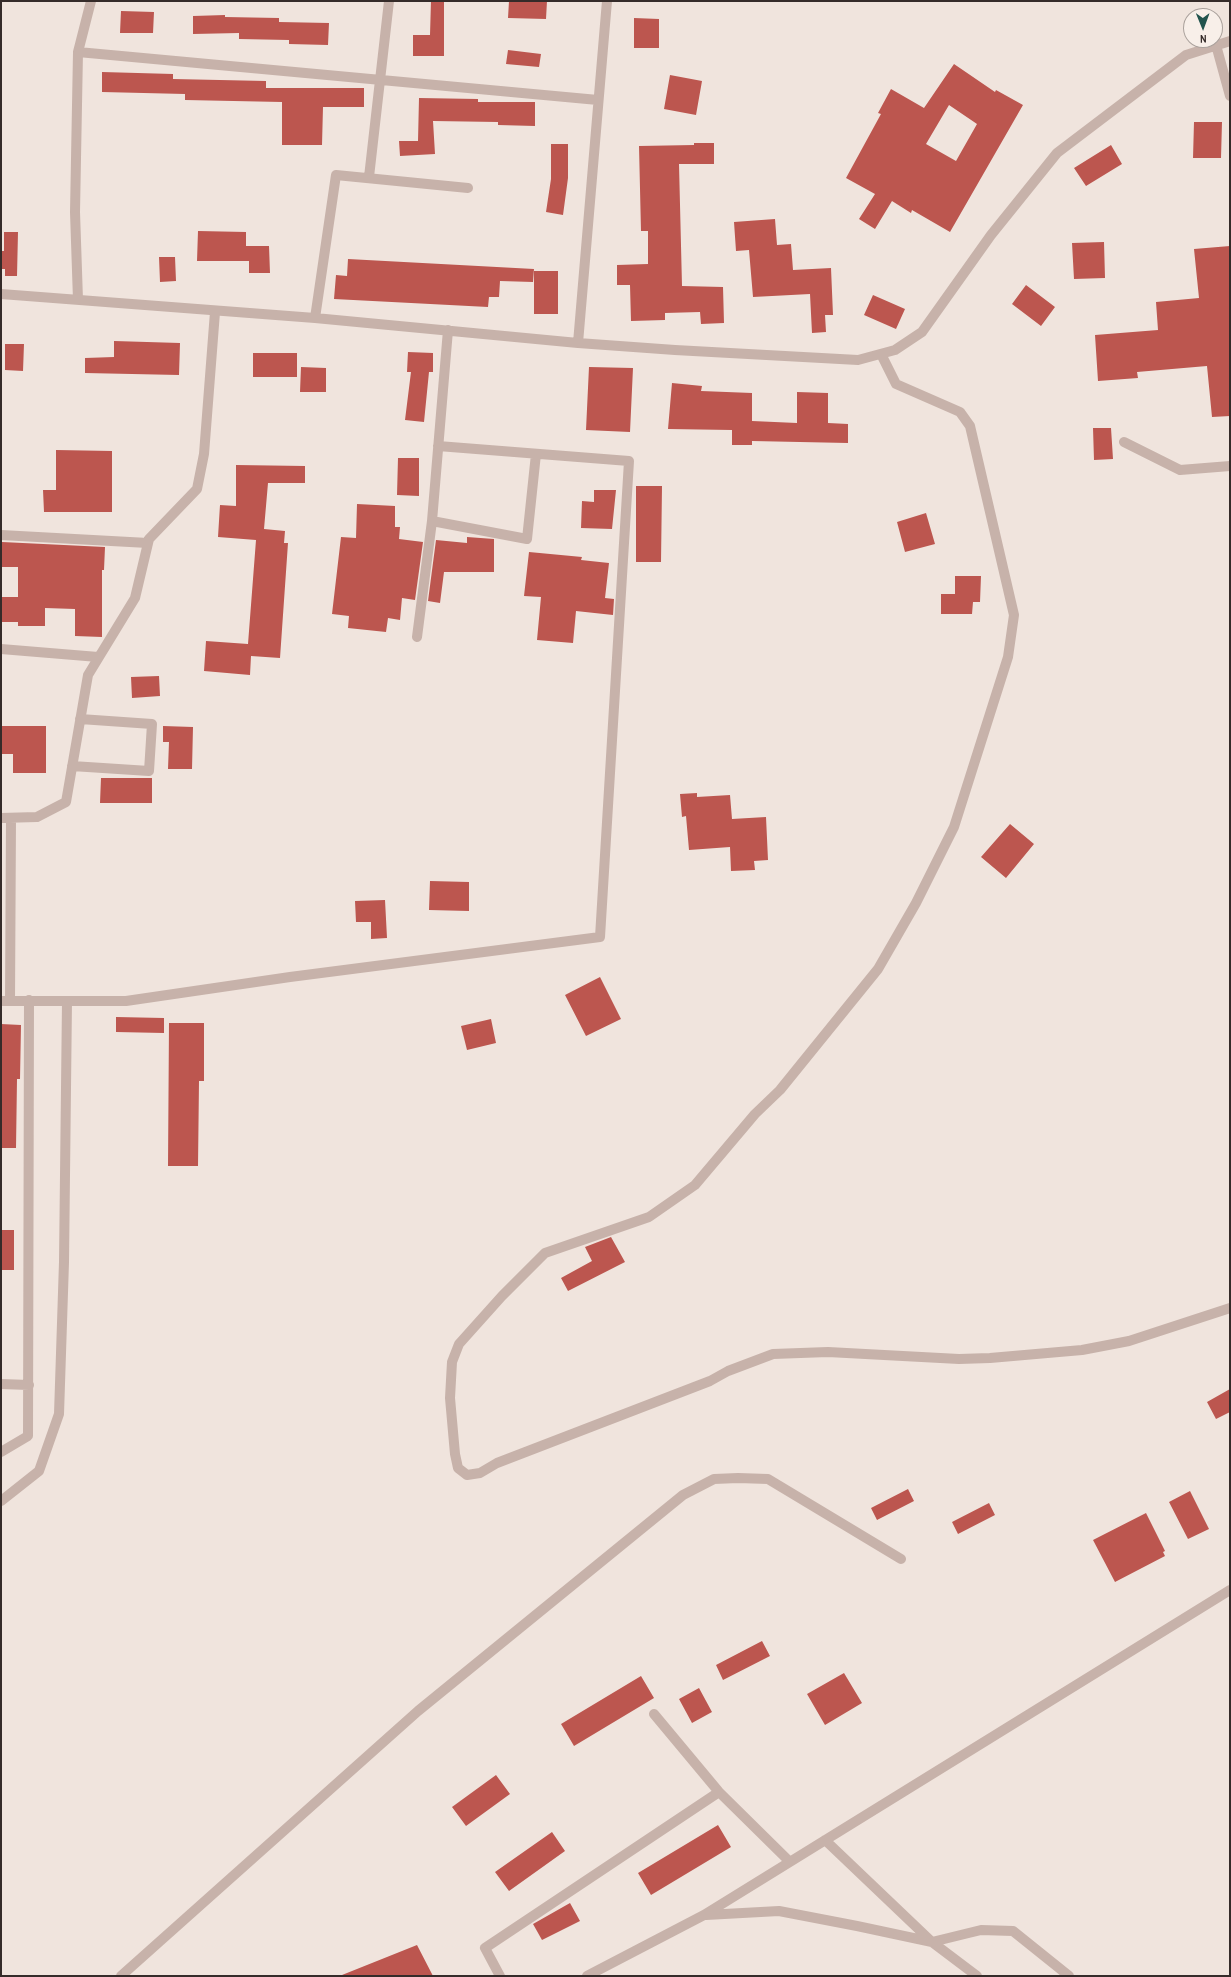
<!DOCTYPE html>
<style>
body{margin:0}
#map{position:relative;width:1231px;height:1977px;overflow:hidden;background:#f0e4dd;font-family:"Archivo Narrow",sans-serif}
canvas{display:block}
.frame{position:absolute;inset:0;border:2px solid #352b29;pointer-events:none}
.north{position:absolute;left:1183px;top:8px;width:40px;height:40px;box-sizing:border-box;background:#f8efe9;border:1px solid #aaa19c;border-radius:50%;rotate:179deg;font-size:11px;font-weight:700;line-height:16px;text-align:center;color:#352b29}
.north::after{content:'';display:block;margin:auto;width:14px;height:18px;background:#22544e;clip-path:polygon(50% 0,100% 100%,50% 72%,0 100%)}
</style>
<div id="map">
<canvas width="1231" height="1977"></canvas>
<div class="frame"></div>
<div class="north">N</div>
</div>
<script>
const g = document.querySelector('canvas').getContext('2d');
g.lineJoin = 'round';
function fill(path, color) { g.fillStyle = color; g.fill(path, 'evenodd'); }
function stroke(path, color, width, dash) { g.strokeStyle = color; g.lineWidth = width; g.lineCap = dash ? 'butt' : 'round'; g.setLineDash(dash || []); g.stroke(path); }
fill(new Path2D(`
 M431,1H444V56H413V35H430Z
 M509,1H547L546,19L508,18Z
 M121,11L154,12L153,33H120Z
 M225,15V17L279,18V22L329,23L328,45L289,44V40L239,39V33L193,34V16Z
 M634,18L659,19V48H634Z
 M508,50L541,54L539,67L506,64Z
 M954,64L995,92L996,90L1023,105L950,232L912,210L911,213L892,201L875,229L859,219L875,194L846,178L881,114L878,113L891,89L924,108ZM949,105L977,124L956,161L926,144Z
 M102,72L173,74V79L266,81V88H364V107H323L322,145H282V102L185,100V94L102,92Z
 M670,75L702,81L696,115L664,109Z
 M419,98L478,99V102H535V126L498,125V122L433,121L435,154L400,156L399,141H418Z
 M1194,122H1222L1221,158H1193Z
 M694,143H714V164H679L682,286L723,287L724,323L701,324L700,312L665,313V320L631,321L630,285H617V265L648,264V231H641L639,146L694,145Z
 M551,144H568V178L563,215L546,212L551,179Z
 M1111,145L1122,164L1086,186L1074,168Z
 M775,219L777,245L791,244L793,270L831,268L833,315H825L826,332L812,333L810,294L753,297L749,250L736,251L734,222Z
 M198,231L246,232V246H269L270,273H249V261H197Z
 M4,232H18L17,276H5V269H1V251H4Z
 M1104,242L1105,278L1074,279L1072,243Z
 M1230,246V416L1212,417L1207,366L1137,372L1138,378L1098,381L1095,335L1158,330L1156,302L1199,298L1194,249Z
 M159,257H175L176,281L160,282Z
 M348,259L534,269L533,282L500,281L499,297H489L488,307L334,299L336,275L347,276Z
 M534,271H558V314H534Z
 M1026,285L1055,307L1041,326L1012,304Z
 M873,295L905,309L896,329L864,315Z
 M114,341L180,343L179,375L85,373V358L114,357Z
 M5,344H24L23,371L5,370Z
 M408,352L433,353V372H429L424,422L405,420L411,372H407Z
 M253,353H297V377H253Z
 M301,367L326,368V392H300Z
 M589,367L633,368L630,432L586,430Z
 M672,383L702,386L701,391L752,393V421L797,423V392L828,393V423L848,424V443L752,441V445H732V430L668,429Z
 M1093,428H1111L1113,459L1094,460Z
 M56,450L112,451V512H44L43,490H56Z
 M398,458H419V496L397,495Z
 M236,465L305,466V483H268L264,529L285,531L284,543H288L280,658L251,656L250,675L204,671L206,641L248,644L256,540L218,537L220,505L236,506Z
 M636,486H662L661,562H636Z
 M594,490H616L612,529L581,528L582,501L594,502Z
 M357,504L395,506V527H400L399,539L423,542L415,600L402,598L400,620L388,618L386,632L348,628L349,616L332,614L341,537L356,538Z
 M926,513L935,544L905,552L897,522Z
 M467,537L494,539V572H444L440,603L428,601L436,540L467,543Z
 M2,542L105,547L104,570H102V637L75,636V609L45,608V626H18V622H1V597H18V567H2Z
 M529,552L582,557L581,560L609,563L605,598L614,599L613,615L576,611L573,643L537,640L541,597L524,596Z
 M955,576H981L980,602H973L972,614H941V594H955Z
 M159,676L160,696L132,698L131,677Z
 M1,726H46V773H13V754H1Z
 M163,726L193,727L192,769H168L169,742H163Z
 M101,778H152V803H100Z
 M697,793V797L730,795L732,819L766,817L768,860L754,861L755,870L731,871L730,847L689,850L686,816L682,817L680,794Z
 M1010,824L1034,844L1006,878L981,857Z
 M430,881L469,882V911L429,910Z
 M385,900L387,938L371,939V922H356L355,901Z
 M600,977L621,1019L586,1036L565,995Z
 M116,1017L164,1018V1033L116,1032Z
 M491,1019L496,1043L467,1050L461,1026Z
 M169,1023H204V1081H199L198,1166H168Z
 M1,1024L21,1025L20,1079H17L16,1148H1Z
 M1,1230H14V1270H1Z
 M611,1237L625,1262L568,1291L561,1278L592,1261L585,1247Z
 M1230,1389V1412L1216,1419L1207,1402Z
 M908,1489L914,1501L877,1520L871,1508Z
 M1190,1491L1209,1529L1188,1539L1169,1502Z
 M989,1503L995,1515L958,1534L952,1522Z
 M1146,1513L1165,1551L1163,1552L1165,1556L1115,1582L1093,1540Z
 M762,1641L770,1656L723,1680L716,1665Z
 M844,1673L862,1703L825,1725L807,1694Z
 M641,1676L654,1698L574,1746L561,1724Z
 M699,1688L712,1712L692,1723L679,1699Z
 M496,1775L510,1794L466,1826L452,1807Z
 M718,1825L731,1847L651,1895L638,1873Z
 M552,1832L565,1851L509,1891L495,1872Z
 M570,1903L580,1921L542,1940L533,1924Z
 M417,1945L433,1976H342V1975Z`), '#bc564f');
stroke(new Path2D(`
 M1216,45L1230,96
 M78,52L598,100
 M369,177L389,1
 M1,294L315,318L578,343L675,350L858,360L895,350L922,332L991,235L1057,153L1186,55L1230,41
 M78,300L75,212L78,52L91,1
 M315,318L336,175L468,188
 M578,343L607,1
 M881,354L896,384L960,412L970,426L1014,615L1008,657L954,827L916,903L878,969L780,1090L755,1114L695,1185L649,1217L545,1253L502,1296L459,1344L452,1362L450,1398L455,1454L458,1468L467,1475L480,1473L497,1463L710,1381L728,1371L773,1354L828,1352L959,1359L990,1358L1082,1350L1129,1341L1230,1308
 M1124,442L1180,470L1230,466
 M432,521L527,539L536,454
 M1,535L148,543
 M417,637L432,521L448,330
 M1,649L98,657
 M72,766L149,771L152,724L80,719
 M1,818L37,817L66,802L88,675L135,598L149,539L197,489L204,454L215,312
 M1,1001H126L290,977L600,937L629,461L438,446
 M10,1001L11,819
 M1,1384L29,1385
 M1,1452L28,1436L29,1000
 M1,1501L39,1471L59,1414L64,1262L67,1001
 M654,1714L719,1792L790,1862
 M825,1840L932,1942L977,1976
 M706,1915L779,1911L857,1926L932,1942L981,1930L1013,1931L1069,1976
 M121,1976L418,1711L683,1495L714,1479L738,1478L768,1479L901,1559
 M500,1976L485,1948L719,1792
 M587,1976L704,1915L1230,1590`), '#c7b2aa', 10);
</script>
